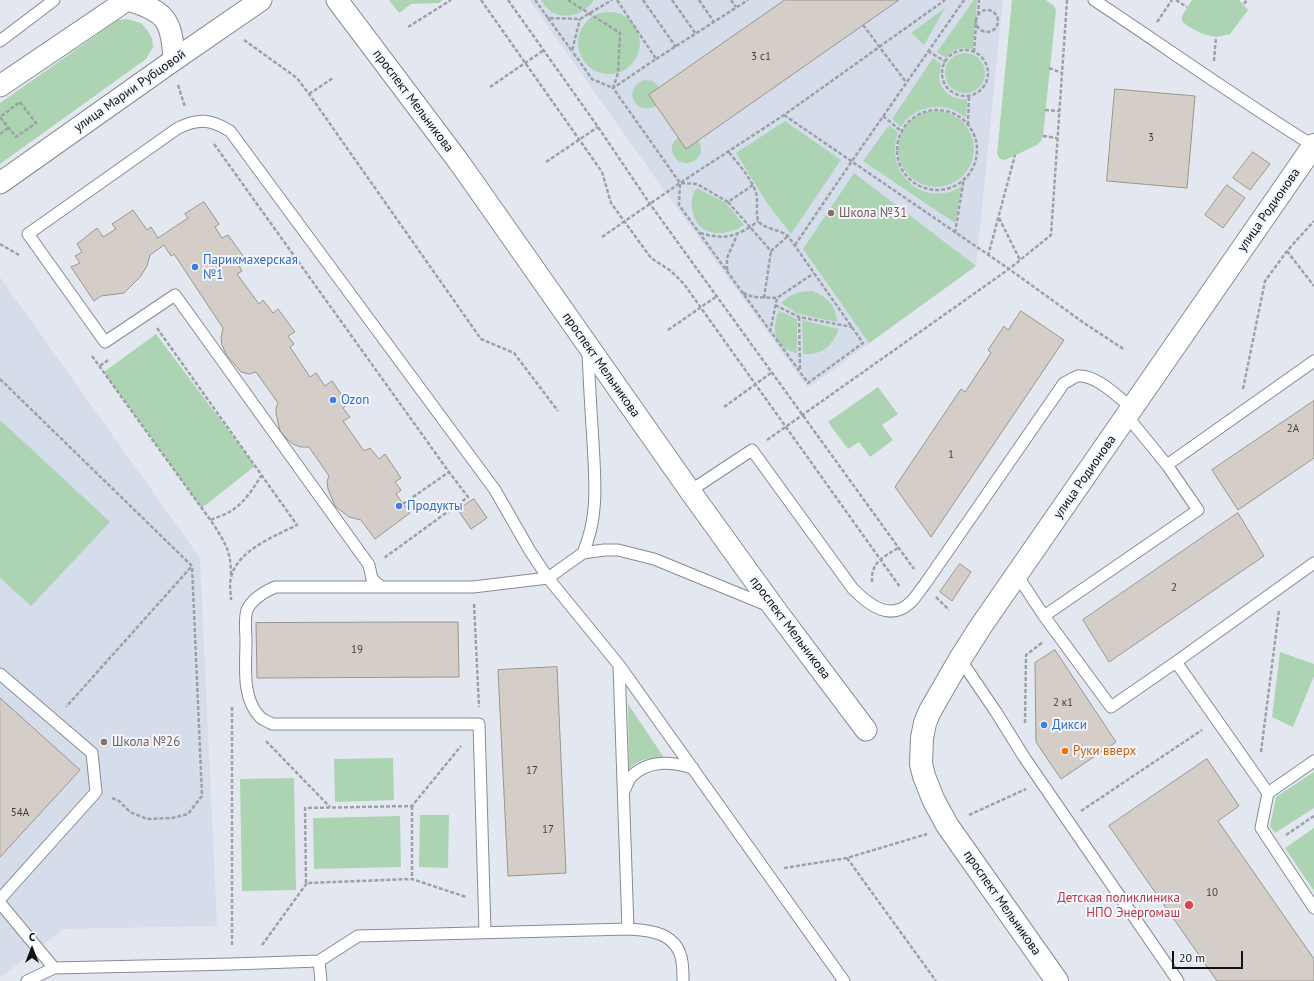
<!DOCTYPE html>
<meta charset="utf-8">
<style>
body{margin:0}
#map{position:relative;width:1314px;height:981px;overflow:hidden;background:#e3e8f0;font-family:"PT Sans",sans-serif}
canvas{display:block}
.north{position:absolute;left:12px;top:929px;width:40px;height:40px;-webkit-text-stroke:3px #f1f5fd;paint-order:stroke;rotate:0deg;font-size:11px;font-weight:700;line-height:16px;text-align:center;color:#101214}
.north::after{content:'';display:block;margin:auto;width:14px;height:18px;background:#101214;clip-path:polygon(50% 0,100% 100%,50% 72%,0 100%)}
.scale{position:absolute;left:1172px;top:951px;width:71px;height:18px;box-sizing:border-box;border:2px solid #101214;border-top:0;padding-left:5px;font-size:12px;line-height:14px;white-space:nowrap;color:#101214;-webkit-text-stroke:3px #f1f5fd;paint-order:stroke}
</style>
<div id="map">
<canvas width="1314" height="981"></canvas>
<div class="north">С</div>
<div class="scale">20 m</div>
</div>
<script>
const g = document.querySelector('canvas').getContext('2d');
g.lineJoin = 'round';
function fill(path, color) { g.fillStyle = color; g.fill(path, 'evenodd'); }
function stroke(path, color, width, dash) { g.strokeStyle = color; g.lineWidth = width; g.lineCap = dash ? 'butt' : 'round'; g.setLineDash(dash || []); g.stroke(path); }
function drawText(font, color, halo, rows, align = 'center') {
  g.font = font + ' "PT Sans",sans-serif'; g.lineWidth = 4; g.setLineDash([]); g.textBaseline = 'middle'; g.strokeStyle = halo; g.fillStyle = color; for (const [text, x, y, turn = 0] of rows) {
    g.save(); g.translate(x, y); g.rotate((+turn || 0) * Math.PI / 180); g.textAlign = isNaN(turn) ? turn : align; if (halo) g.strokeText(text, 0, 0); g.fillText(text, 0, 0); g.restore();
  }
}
fill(new Path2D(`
 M529,0H1003L976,266L808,388L666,193Z
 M0,277L200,558L217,926L63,929L0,978Z`), '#d5ddeb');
fill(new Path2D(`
 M389,0H443L439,3L411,4L399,13Z
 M541,0H594C581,19 553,23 541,0Z
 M974,0H977L973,49C963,47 952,48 946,58L937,52Z
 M1012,0H1046L1054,6L1056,10L1043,136L1041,141L1037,145L1005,160L1000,159L997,154Z
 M1192,0H1239L1248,10L1230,34L1216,37L1203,34L1189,27L1182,21V16Z
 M945,8L924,45L911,33Z
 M578 43a31 31 0 1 1 62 0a31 31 0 1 1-62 0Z
 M127,19L141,23L147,30L152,38L153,47L146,59L0,164V103L118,20Z
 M945 73a20 20 0 1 1 40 0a20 20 0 1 1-40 0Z
 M933,58L941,64C941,69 939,73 939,77C940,91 954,101 967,99L966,118C963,116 959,113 956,111C937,102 911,109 901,127L892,119Z
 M644,80L653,81L660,88L649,95L656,106C634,116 622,89 644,80Z
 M898 149a38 38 0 1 1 76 0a38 38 0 1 1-76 0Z
 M785,121L841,160L791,234L767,203L736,153Z
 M889,125L898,132C897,137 895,142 895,147C894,184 931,206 962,186L955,223L863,161Z
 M678,137L698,140C711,162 677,173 672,151C671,146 674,141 678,137Z
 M854,173L976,266L869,343L803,249Z
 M697,188L726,203L744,225C724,238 695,237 692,208C691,201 692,193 697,188Z
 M812,291C828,297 836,305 837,322L798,314L781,303C793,293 796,292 812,291Z
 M779,311L797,319V353C783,350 774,342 775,326C776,321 776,315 779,311Z
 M802,320L839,329C832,346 823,355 803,354Z
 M156,334L255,466L202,508L104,372Z
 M878,387L898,414L882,425L893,440L870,457L859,442L848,449L828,422Z
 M0,420L110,522L31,606L0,578Z
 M1280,652L1314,664V676L1293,727L1272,717Z
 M628,704L665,759C650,756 639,759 629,769Z
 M393,758L394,800L335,802L334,759Z
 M1314,772V808L1275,833L1270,826L1276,797Z
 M294,778L296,890L242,891L240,779Z
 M420,815H449L448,868L419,867Z
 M400,816L401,867L314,869L313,818Z
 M1314,828V891L1285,848Z`), '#acd4b2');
const building = new Path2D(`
 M785,0H899L686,149L649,95Z
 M1115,89L1195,96L1187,188L1107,181Z
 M1253,152L1270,164L1250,190L1233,178Z
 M1227,185L1245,198L1223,228L1205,215Z
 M204,202L219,224L215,227L222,238L228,235L244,257L237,262L242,271L237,274L259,304L263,300L273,313L278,309L295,332L288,336L294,344L290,347L310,377L316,373L325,386L332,381L348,404L343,408L350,417L343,421L364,451L370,448L379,459L385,454L401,478L395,482L401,490L396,494L410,513L375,539L361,520L349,517L335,506L328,489L327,481L329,476L309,447H301L293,444L286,438L280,431L276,413V408L278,403L256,372L249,374L241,372L226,354L222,345L221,338L223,328L174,254L171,256L164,245L150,255L147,266L140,277L124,293L101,296L94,301L71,267L80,263L75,256L82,252L77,244L97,228L103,237L116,229L112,224L133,210L147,230L151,227L158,238L188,218L185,214Z
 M1021,311L1064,340L931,537L895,487L961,389L965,392L991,353L988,350L1004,326L1008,330Z
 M1314,401V458L1238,510L1212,470Z
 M474,499L487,518L471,529L458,510Z
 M1238,513L1264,556L1109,662L1083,620Z
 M960,564L971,572L952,601L940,592Z
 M408,622H458L459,677L257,678L256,623Z
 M1055,650L1116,742L1061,779L1036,742L1035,663Z
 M557,667L566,873L508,876L498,670Z
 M0,698L80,770L0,857Z
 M1207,759L1239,806L1218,821L1314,959V981H1217L1109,826Z`);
fill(building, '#d5cec8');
stroke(building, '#9b948e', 1);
const lane = new Path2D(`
 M1094,0C1167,48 1239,100 1314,146
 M0,41L54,0
 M1167,465L1314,361
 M690,491L752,450L853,589C869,605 890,622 911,602C916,597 920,590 925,584L1064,383C1069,381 1074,377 1078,376C1096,374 1119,398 1132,408
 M583,553C599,516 595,481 593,442C591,411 589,381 588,350
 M1017,575L1044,616L1111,707L1176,662L1314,563
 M380,586L372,579L369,565L175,295L105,342L28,234L178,128C199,118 210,119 230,131L495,490L530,551L548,578L619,665L844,981
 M1044,616L1198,510L1167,465L1127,416
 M960,659L996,712L1024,757L1178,981
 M1176,662L1268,793L1261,828L1314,908
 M619,665L628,929
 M0,674L92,753L96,792L0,899
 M624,791C626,787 628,781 631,777C648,759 672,762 693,768
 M1268,793L1314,761
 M0,903L54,968
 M485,932L479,724H272C269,722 264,720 261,718C241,699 246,665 246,641C246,632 244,619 247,610C252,599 264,592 275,587H473L548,578L583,553L604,550H618L654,559L769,606
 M27,981L54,968L232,964L319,961
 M321,981L319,961L358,936L628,929C651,930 678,933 682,962C683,968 683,975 683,981`);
const street = new Path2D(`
 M127,0C166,11 172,20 174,60
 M337,0L459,162L690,491L775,609L866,730
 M0,86L127,0
 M0,183L174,60L261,0`);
const secondary = new Path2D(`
 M1057,981L947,825L933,799L924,776L921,764L922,738L925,723L930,711L960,659L981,626L1314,145`);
stroke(lane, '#878b92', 13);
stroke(street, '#878b92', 23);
stroke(secondary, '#878b92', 24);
stroke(new Path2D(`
 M481,0L602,172L611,203L651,258L671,271L684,284L900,587
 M508,0L598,127L650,204L914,569
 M535,0L548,18L580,19L612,0
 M568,0L620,33L618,73L613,88L592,79L572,51
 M617,0L656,59L613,88L680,183L679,205L808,383L863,343L788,236C780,230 764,228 760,223C754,217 759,201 756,193C751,177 738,164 728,151
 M643,0L676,47
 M672,0L696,34
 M699,0L714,22
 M731,0L736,7
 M1176,0L1187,7
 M1244,4L1247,0
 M976 21a11 11 0 1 1 22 0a11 11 0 1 1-22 0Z
 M978,15L979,0
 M548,18L572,51L580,19
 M1157,22L1172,0
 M863,25L906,82
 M408,27L451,0
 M244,40L297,78L309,94L481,339L514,353L558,411
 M942 73a23 23 0 1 1 46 0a23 23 0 1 1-46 0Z
 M928,51L946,62
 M974,52L976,24
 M656,59L748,0
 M1214,61L1216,37
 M1049,68L1062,73
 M178,85L185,107
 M490,87L544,50
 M309,94L333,78
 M20,102L36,123L16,137L0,117Z
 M897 150a40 40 0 1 1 80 0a40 40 0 1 1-80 0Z
 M1045,110L1059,111
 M784,115L1009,269L1084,323L1125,350
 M883,116L901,131
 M968,125L969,96
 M0,134L8,128
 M1043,136L1057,138
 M214,144L449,472L468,497L384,558
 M546,162L598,127
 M681,183L697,184L728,202L753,185
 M728,202L750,227L758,221
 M999,218L1020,260
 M700,233C721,239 732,238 750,227L771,251L788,236
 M955,233L964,178
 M602,237L680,183L784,115L945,0
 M0,244L19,255
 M795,245L852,161L964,0
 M1287,251L1314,286
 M988,256L1015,155
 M727,270V258L737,235
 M743,293L753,297L777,298L814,273
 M764,298L771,251
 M775,305L799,317L852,327
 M799,317L800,370
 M157,328L297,525C275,536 236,551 231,578C229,585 231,593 231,600
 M668,330L717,296
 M770,332L777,298
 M92,356L214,525C226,545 231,551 231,576
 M100,366L108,360
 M0,379L192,566L66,707
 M1243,389L1265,281L1287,251L1314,221
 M724,407L771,373
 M767,440L1009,269L1051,235L1067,0
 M403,504L449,472
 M211,520C217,517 225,515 231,511C244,503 253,489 261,476
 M872,582C871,562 882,558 898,548
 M936,597L949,610
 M474,604L479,707
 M232,707V946
 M1025,723L1026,655L1043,642
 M266,741L330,807
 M1261,752L1279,610
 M112,798L119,801L130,812L147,819L172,818L188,814L202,796L192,566
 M412,806V879
 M1081,811L1202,730
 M969,815L1026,789
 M1286,835L1314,816
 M847,858L936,981
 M784,868L847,858L927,834
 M306,883L305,808L412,806L461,746
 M262,945L307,883L412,879L466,897`), '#9da1a7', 2.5, [4, 2]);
stroke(lane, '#fff', 11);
stroke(street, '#fff', 21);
stroke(secondary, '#fff', 22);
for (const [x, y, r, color] of [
 [831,213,4,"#8d6e63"],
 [195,267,4,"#3f7fe0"],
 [333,400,4,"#3f7fe0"],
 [399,506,4,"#3f7fe0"],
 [1044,725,4,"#3f7fe0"],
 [104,742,4,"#8d6e63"],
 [1065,751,4,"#e8710a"],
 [1189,905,5,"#e0444e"]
]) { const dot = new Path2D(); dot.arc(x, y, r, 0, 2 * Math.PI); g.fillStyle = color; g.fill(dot); stroke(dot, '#f1f5fd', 1.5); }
drawText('11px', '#414141', null, [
 ["3 с1",761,57],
 ["3",1151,138],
 ["2А",1293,429],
 ["1",951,455],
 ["2",1174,588],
 ["19",357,650],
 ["2 к1",1063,703],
 ["17",532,771],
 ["54А",20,813],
 ["17",548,830],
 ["10",1212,893]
]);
drawText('13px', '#101214', '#f1f5fd', [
 ["улица Марии Рубцовой",130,91,-35],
 ["проспект Мельникова",413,101,53],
 ["улица Родионова",1269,210,-55],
 ["проспект Мельникова",601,365,55],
 ["улица Родионова",1085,477,-55],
 ["проспект Мельникова",790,628,53],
 ["проспект Мельникова",1002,903,55]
]);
drawText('13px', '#785e54', '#f1f5fd', [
 ["Школа №31",839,213],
 ["Школа №26",112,742]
], 'left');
drawText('13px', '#366cbe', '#f1f5fd', [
 ["Парикмахерская",203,260],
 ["№1",203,275],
 ["Ozon",341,400],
 ["Продукты",407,506],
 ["Дикси",1052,725]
], 'left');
drawText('13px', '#c56008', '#f1f5fd', [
 ["Руки вверх",1073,751]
], 'left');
drawText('13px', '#be3a42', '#f1f5fd', [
 ["Детская поликлиника",1180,898],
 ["НПО Энергомаш",1180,913]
], 'right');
</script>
